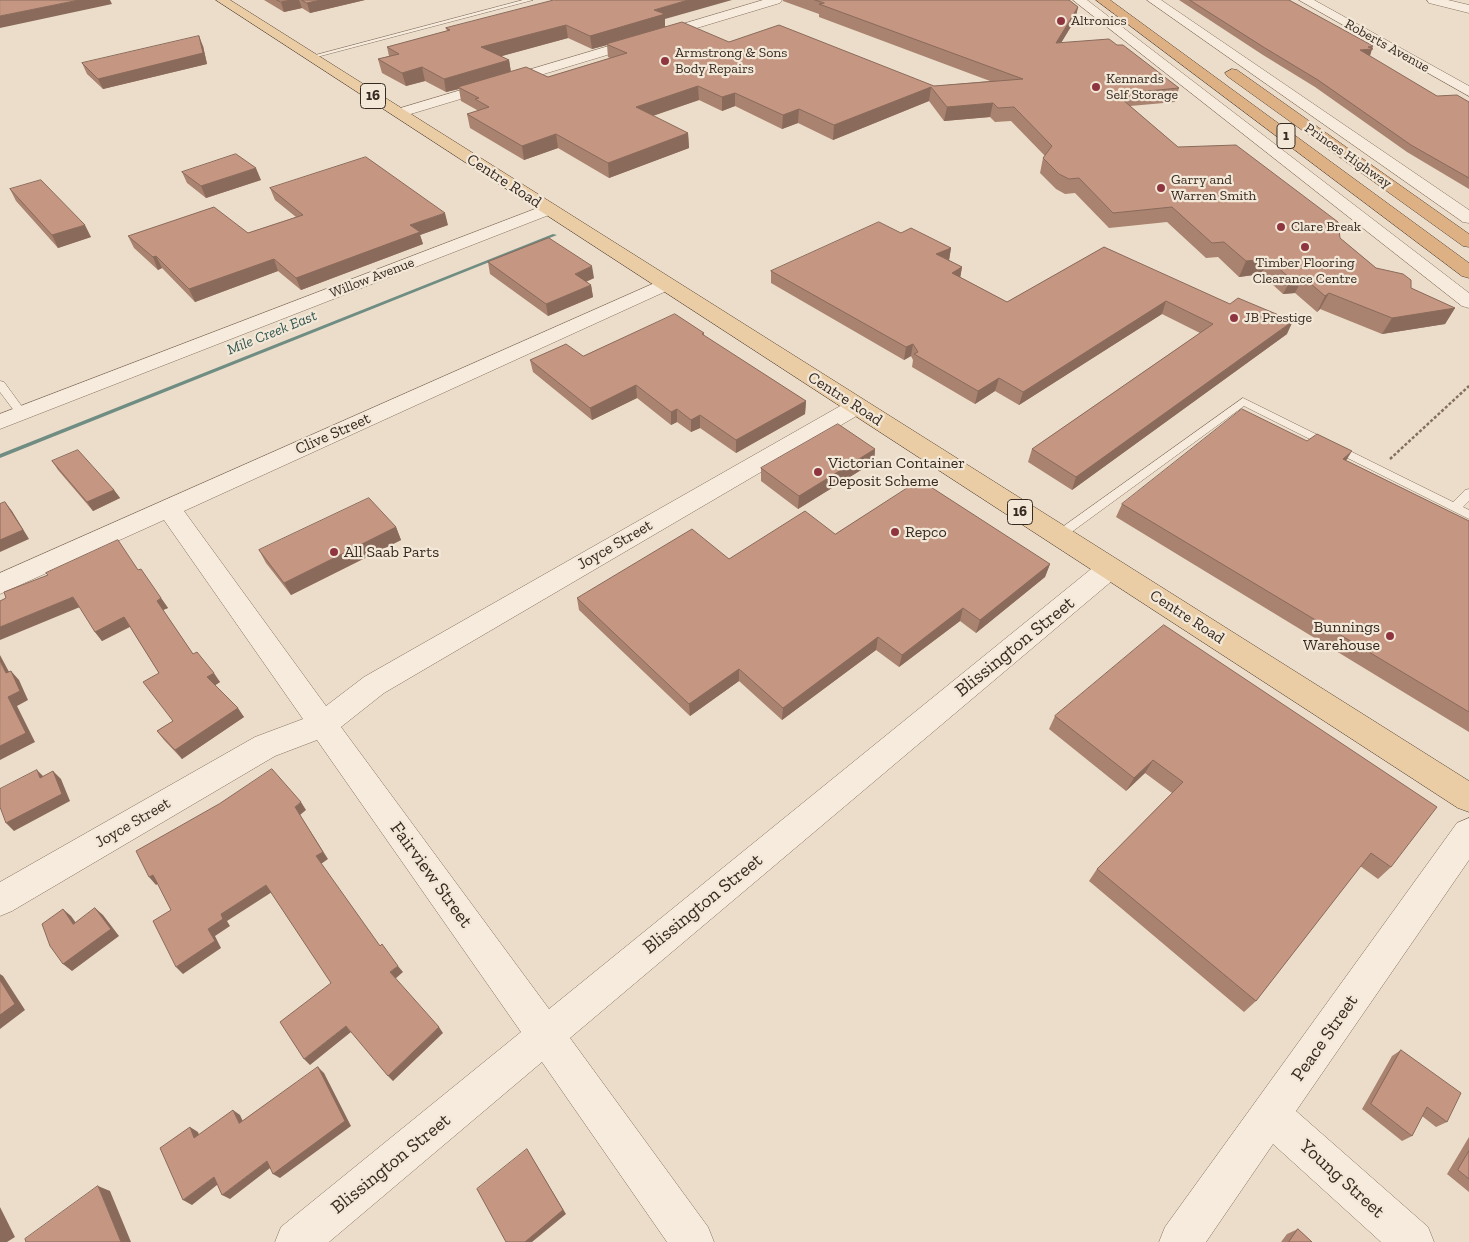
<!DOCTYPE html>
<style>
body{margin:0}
canvas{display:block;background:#ebddc9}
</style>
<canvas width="1469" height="1242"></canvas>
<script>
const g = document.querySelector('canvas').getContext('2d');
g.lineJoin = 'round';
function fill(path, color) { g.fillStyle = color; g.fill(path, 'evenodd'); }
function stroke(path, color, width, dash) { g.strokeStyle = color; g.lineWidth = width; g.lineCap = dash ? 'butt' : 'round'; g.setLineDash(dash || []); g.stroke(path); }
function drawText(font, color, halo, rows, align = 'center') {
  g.font = font + ' "Zilla Slab",serif'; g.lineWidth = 4.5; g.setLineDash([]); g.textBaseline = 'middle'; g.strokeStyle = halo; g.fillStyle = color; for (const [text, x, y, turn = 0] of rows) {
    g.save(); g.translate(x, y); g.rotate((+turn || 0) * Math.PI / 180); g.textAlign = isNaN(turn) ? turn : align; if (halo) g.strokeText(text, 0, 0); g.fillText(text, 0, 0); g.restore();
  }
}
fill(new Path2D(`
 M553,234L557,235L0,458V454Z`), '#708d83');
const service = new Path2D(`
 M523,0H533L313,58L308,57Z
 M0,381L4,382L26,412V416H18L0,392Z
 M1243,398L1453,502L1465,490L1469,489V501L1463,507L1469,510V519L1244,406L1062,539H1054L1052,536L1054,533Z`);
const minor = new Path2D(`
 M763,0H782L780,3L404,116L399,117L392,113L394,110Z
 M1073,0H1087L1469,293V308L1462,306Z
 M1147,0H1161L1469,210V223L1463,222Z
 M1299,0H1314L1469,86V96Z
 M1427,0H1448L1469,5V13L1429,3Z
 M548,204L554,205L557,209L554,213L0,429V414Z
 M666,278L673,280L676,284L673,288L184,511L326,706L364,677L849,401L857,399L865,401L868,406L865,411L384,693L341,727L549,1009L1101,561L1110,559L1119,561L1123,568L1119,575L570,1038L708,1227L714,1242H667L542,1062L329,1242H275L281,1227L521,1032L317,740L275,756L12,911L0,916V882L255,737L303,719L164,520L0,594V573Z
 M1469,818V860L1296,1111L1428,1227L1434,1242H1381L1273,1144L1206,1242H1159L1165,1227L1457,823Z`);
const primary = new Path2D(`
 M216,0H230L1469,781V812L1458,808Z`);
const trunk = new Path2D(`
 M1096,0H1110L1469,263V278L1462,276Z
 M1232,69L1237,70L1469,234V247L1463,246L1227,76L1225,73Z`);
stroke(service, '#85705f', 1);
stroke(minor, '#85705f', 1);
stroke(primary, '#543f33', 1);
stroke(trunk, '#543f33', 1);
stroke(new Path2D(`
 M1390,459L1469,386`), '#85705f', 2.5, [3, 2]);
fill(service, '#f6ebdc');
fill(minor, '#f6ebdc');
fill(primary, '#eacda5');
fill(trunk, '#deb184');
fill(new Path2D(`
 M264,0H365L310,13L302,8L284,12Z
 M783,0H1069L1078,7L1075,20L1061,43L1117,45L1179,88L1175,102L1130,106L1178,147L1340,238L1376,268L1411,288L1455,308L1445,324L1382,334L1320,309L1317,312L1295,293L1283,294L1261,274L1239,277L1218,257L1206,258L1167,222L1109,228L1075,193L1065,194L1056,189L1040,173L1043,158L1045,156L1011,121L995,122L990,117L944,121L929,101L833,140L798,123L782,129L735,106L722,111L699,100L653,116L688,133L689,148L609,178L558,148L524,160L470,128L467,114L477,111V110L461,101L459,89L446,92L425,81L406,86L382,73L378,59L389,56L387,47L447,31L446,28L665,19V26L729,42L934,86L990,81L819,17V14L783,1ZM568,38L592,49L607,45L608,57L610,58L548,77L511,72L509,60L501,56Z
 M1179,0H1289L1372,49L1369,56L1437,96L1469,102V189L1407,152L1315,87L1263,55Z
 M203,46L207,64L103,89L87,74L82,63Z
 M182,172L261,180L206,198L187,183Z
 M270,188L448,225L420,235L423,244L301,290L278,271L195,302L162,268L158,270L134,248L128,236L248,233L296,217L275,200Z
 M10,189L91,237L58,248L16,201Z
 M901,233L951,248L949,260L962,267L960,277L1007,302L1104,247L1287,334L1072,490L1028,462L1032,449L1200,333L1162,314L1019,405L995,391L975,404L912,367L913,360L911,356L904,360L771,283V271Z
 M488,262L594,278L586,282L591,285L593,297L548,316L490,274Z
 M704,333V336L806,401L805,414L736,453L700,428L691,432L677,422L671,425L637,398L592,420L533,372L530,360L583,356Z
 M875,449L874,462L798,509L761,481V468Z
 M52,461L114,490L120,498L93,511L58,470Z
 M1347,461L1469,521V732L1116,517L1122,504Z
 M396,527L401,540L291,595L266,563L259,550Z
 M835,534L1050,564L1045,577L976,633L960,621L899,667L876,650L782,720L739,681L690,716L579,610L577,598L729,559Z
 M138,570L161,598L168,608L163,610L193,654L220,682L215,685L244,717L182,759L164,740L157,731L173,721L159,673L130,627L102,641L95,632Z
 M1164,625L1391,867L1378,879L1360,866L1256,1001L1244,1012L1089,881L1097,869L1172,793L1145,773L1126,791L1049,729L1055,716Z
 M1401,1050L1447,1122L1436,1127L1422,1116L1412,1136L1402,1141L1362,1109L1392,1056Z
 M1469,1137V1192L1447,1174Z
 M1298,1229L1312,1242H1281L1287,1234Z`), '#a98270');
fill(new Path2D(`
 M79,0H110L112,4L0,28V16Z
 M291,0H299L302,8L284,12L281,2Z
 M321,0H365L310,13L307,3Z
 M688,0H732L665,19V27L606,44L607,45L592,49L590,36L654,10Z
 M1078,7L1075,20L1053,56L1056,43Z
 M566,25L568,38L484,61L481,47Z
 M199,36L203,46L207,64L103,89L98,79Z
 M1373,46L1370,56L1360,50L1368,47Z
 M509,60L511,73L458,87L459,89L446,92L444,79Z
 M422,67L425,81L406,86L402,73Z
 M698,86L699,100L637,121L636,107Z
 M931,87L929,101L833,140L834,125Z
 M735,93V106L722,111V97Z
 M993,103L990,117L944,121L947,107Z
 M799,109L798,123L782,129L783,115Z
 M688,133L689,148L609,178L608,163Z
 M556,134L558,148L524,160L522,146Z
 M256,168L261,180L206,198L201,186Z
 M445,213L448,225L420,235L423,244L301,290L296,278L410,225Z
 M85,225L91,237L58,248L52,235Z
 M951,248L949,260L936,254Z
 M156,256L162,268L158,270L153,257Z
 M274,259L278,271L195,302L189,289Z
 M1268,259L1261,274L1239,277L1246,261Z
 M592,266L594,278L576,286L575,274Z
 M962,267L960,279L952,273Z
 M1303,277L1295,293L1283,294L1291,279Z
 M591,285L593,297L548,316L546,304Z
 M1329,293L1320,309L1317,312L1325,296Z
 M1166,301L1162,314L1019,405L1023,392Z
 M1455,308L1445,324L1382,334L1392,318Z
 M1293,321L1287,334L1072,490L1076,477Z
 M913,344L911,356L904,360L906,347Z
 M999,378L995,391L975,404L978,391Z
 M636,385L637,398L592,420L590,408Z
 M806,401L805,414L736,453V440Z
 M677,409V422L671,425V412Z
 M700,415V428L691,432V420Z
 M875,449L874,462L798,509L799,496Z
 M1352,451L1344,464L1343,459Z
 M114,490L120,498L93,511L87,502Z
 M5,502L12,511L29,539L0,552V540Z
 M396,527L401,540L291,595L284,583Z
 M1050,564L1045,577L976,633L980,620Z
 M73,597L80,607L0,640V627Z
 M161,598L168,608L163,610L157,601Z
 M963,608L960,621L899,667L902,655Z
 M124,617L131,626L102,641L95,632Z
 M878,637L876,650L782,720L783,708Z
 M0,655L15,683L6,673L0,661Z
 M739,669V681L690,716L689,704Z
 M11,671L19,680L28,700L17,706L35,742L0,760V746L8,697Z
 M214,673L220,682L214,686L207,677Z
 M238,708L244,717L182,759L175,750Z
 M1153,760L1145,773L1126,791L1134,778Z
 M37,770L45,778H40Z
 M53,771L61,779L70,801L14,831L6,823Z
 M301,802L306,810L300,815L328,859L321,864L316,856L295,807Z
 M153,875L161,882L156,885L149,877Z
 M266,885L272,892L227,921L230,926L215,936L221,948L183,974L176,967L221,914Z
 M95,908L103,915L119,936L72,971L63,964Z
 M63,909L71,916L82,931L73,924Z
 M398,966L403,972L395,979L390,972Z
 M0,974L3,976L25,1010L0,1029Z
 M346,1026L351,1032L310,1065L304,1059Z
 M439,1027L443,1033L393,1081L388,1076Z
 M318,1067L324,1073L351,1126L280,1178L273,1174Z
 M233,1110L240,1115L246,1128L239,1123Z
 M190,1127L198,1132L202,1143L194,1138Z
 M527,1149L566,1214L532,1242H525Z
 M267,1161L274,1165L230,1199L222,1195Z
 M214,1177L222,1181L192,1205L183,1200Z
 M98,1186L110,1191L131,1242H121Z
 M0,1207L15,1237L7,1242H0Z`), '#8a6a5b');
const building = new Path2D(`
 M0,0H79L0,16Z
 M277,0H291L281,2Z
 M302,0H321L307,3Z
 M554,0H688L654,10L665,14L590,36L566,25L481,47L509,60L444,79L422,67L402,73L378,59L399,54L387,47L450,30L446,28Z
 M815,0H1069L1078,7L1056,43L1109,39L1117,45H1123L1179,88L1116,94L1178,147L1236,145L1338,222L1340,238L1376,268L1403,274L1411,280V288L1455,308L1392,318L1329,293L1325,296L1303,277L1291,279L1268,259L1246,261L1224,242L1212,243L1172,207L1113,213L1079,178L1069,179L1059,174L1043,158L1052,146L1014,107L998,108L993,103L947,107L931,87L834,125L799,109L783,115L735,93L722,97L698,86L636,107L688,133L608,163L556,134L522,146L467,114L489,107L475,99L479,98L458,87L526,67L548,77L627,53L606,44L682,22L729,42L779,25L934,86L1023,79L819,4L824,3Z
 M1190,0H1289L1373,46L1368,47L1373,49L1360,50L1437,96L1457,95L1469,102V178L1411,145L1318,80L1265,48Z
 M199,36L203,53L98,79L82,63Z
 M236,154L256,168L201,186L182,172Z
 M366,157L445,213L410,225L420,232L296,278L274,259L189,289L156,256L153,257L128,236L214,207L248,233L303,215L270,188Z
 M41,180L85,225L52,235L10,189Z
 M879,222L901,233L911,228L951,248L936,254L962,267L952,273L1007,302L1104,247L1230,304L1238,298L1293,321L1076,477L1032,449L1213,324L1166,301L1023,392L999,378L978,391L914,354L918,352L913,344L906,347L771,271Z
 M549,238L592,266L575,274L591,285L546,304L488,262Z
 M675,314L704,333L702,334L806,401L736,440L700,415L691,420L677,409L671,412L636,385L590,408L530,360L566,344L583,356Z
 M1242,409L1307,441L1317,434L1352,451L1343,459L1469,521V712L1122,504Z
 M838,424L875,449L799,496L761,468Z
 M78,450L114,490L87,502L52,461Z
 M920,480L1050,564L980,620L963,608L902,655L878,637L783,708L739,669L689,704L577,598L692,529L729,559L805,511L835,534Z
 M369,498L396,527L284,583L259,550Z
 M5,502L23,530L0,540V504Z
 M118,540L138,570L141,569L161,598L157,601L193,654L197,652L214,673L207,677L238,708L175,750L157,731L173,721L143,682L159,673L124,617L95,632L73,597L0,627V601L6,598L4,592L48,575L46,573Z
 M1164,625L1437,807L1391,867L1371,853L1256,1001L1097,869L1183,782L1153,760L1134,778L1055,716Z
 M0,661L6,673L11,671L20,691L8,697L26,733L0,746Z
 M272,769L301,802L295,807L323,852L316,856L380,946L382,944L398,966L390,972L439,1027L388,1076L346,1026L304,1059L280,1022L331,983L266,885L221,914L223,919L208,929L215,941L176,967L153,921L171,910L153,875L149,877L136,851L219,804Z
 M37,770L40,778L53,771L62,794L6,823L0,807V789Z
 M95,908L111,929L63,964L50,946L42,924L63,909L73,924Z
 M0,980L15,1004L0,1015Z
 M1401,1050L1461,1093L1447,1122L1427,1107L1412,1136L1371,1104Z
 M318,1067L345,1121L273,1174L267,1161L222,1195L214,1177L183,1200L160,1148L190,1127L194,1138L233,1110L239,1123Z
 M527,1149L563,1210L525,1242H506L477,1189Z
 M1469,1151V1179L1458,1170Z
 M98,1186L121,1242H26L25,1239Z
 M1298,1229L1312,1242H1289Z`);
fill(building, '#c59782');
stroke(building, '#8a6a5b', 1);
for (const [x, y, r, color] of [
 [1061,21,5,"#8f353f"],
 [665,61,5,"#8f353f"],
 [1096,87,5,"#8f353f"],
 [1161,188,5,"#8f353f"],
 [1281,227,5,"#8f353f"],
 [1305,247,5,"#8f353f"],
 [1234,318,5,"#8f353f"],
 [818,472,5,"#8f353f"],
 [895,532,5,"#8f353f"],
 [334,552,5,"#8f353f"],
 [1390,636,5,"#8f353f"]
]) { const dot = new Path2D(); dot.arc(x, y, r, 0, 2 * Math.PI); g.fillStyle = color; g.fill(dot); stroke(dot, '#f3e8d8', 2); }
drawText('14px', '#372a21', '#f3e8d8', [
 ["Altronics",1071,21],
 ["Armstrong & Sons",675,53],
 ["Body Repairs",675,69],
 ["Kennards",1106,79],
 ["Self Storage",1106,95],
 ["Garry and",1171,180],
 ["Warren Smith",1171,196],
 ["Clare Break",1291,227],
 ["Timber Flooring",1305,263,"center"],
 ["Clearance Centre",1305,279,"center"],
 ["JB Prestige",1244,318]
], 'left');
drawText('14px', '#372a21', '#f3e8d8', [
 ["Roberts Avenue",1387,46,29],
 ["Princes Highway",1348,156,35],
 ["Willow Avenue",372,278,-21]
]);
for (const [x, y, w] of [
 [373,96,25],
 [1286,136,18],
 [1020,512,25]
]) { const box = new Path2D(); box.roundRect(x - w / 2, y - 12.5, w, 25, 4); g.fillStyle = '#f3e8d8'; g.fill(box); stroke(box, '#372a21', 1); }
drawText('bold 15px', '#372a21', null, [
 ["16",373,96],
 ["1",1286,136],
 ["16",1020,512]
]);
drawText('italic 15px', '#325650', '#f3e8d8', [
 ["Mile Creek East",272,333,-22]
]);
drawText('16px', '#372a21', '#f3e8d8', [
 ["Centre Road",504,181,33],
 ["Centre Road",845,399,33],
 ["Clive Street",333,434,-24],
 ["Joyce Street",615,545,-30],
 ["Centre Road",1187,617,33],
 ["Joyce Street",133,823,-30]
]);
drawText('16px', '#372a21', '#f3e8d8', [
 ["Victorian Container",828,463],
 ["Deposit Scheme",828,481],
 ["Repco",905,532],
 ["All Saab Parts",344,552],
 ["Bunnings",1380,627,"right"],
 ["Warehouse",1380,645,"right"]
], 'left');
drawText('19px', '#372a21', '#f3e8d8', [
 ["Blissington Street",1015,647,-39],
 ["Fairview Street",431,875,54],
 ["Blissington Street",703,904,-39],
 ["Peace Street",1325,1038,-55],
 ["Blissington Street",391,1164,-39],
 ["Young Street",1342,1179,42]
]);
</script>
